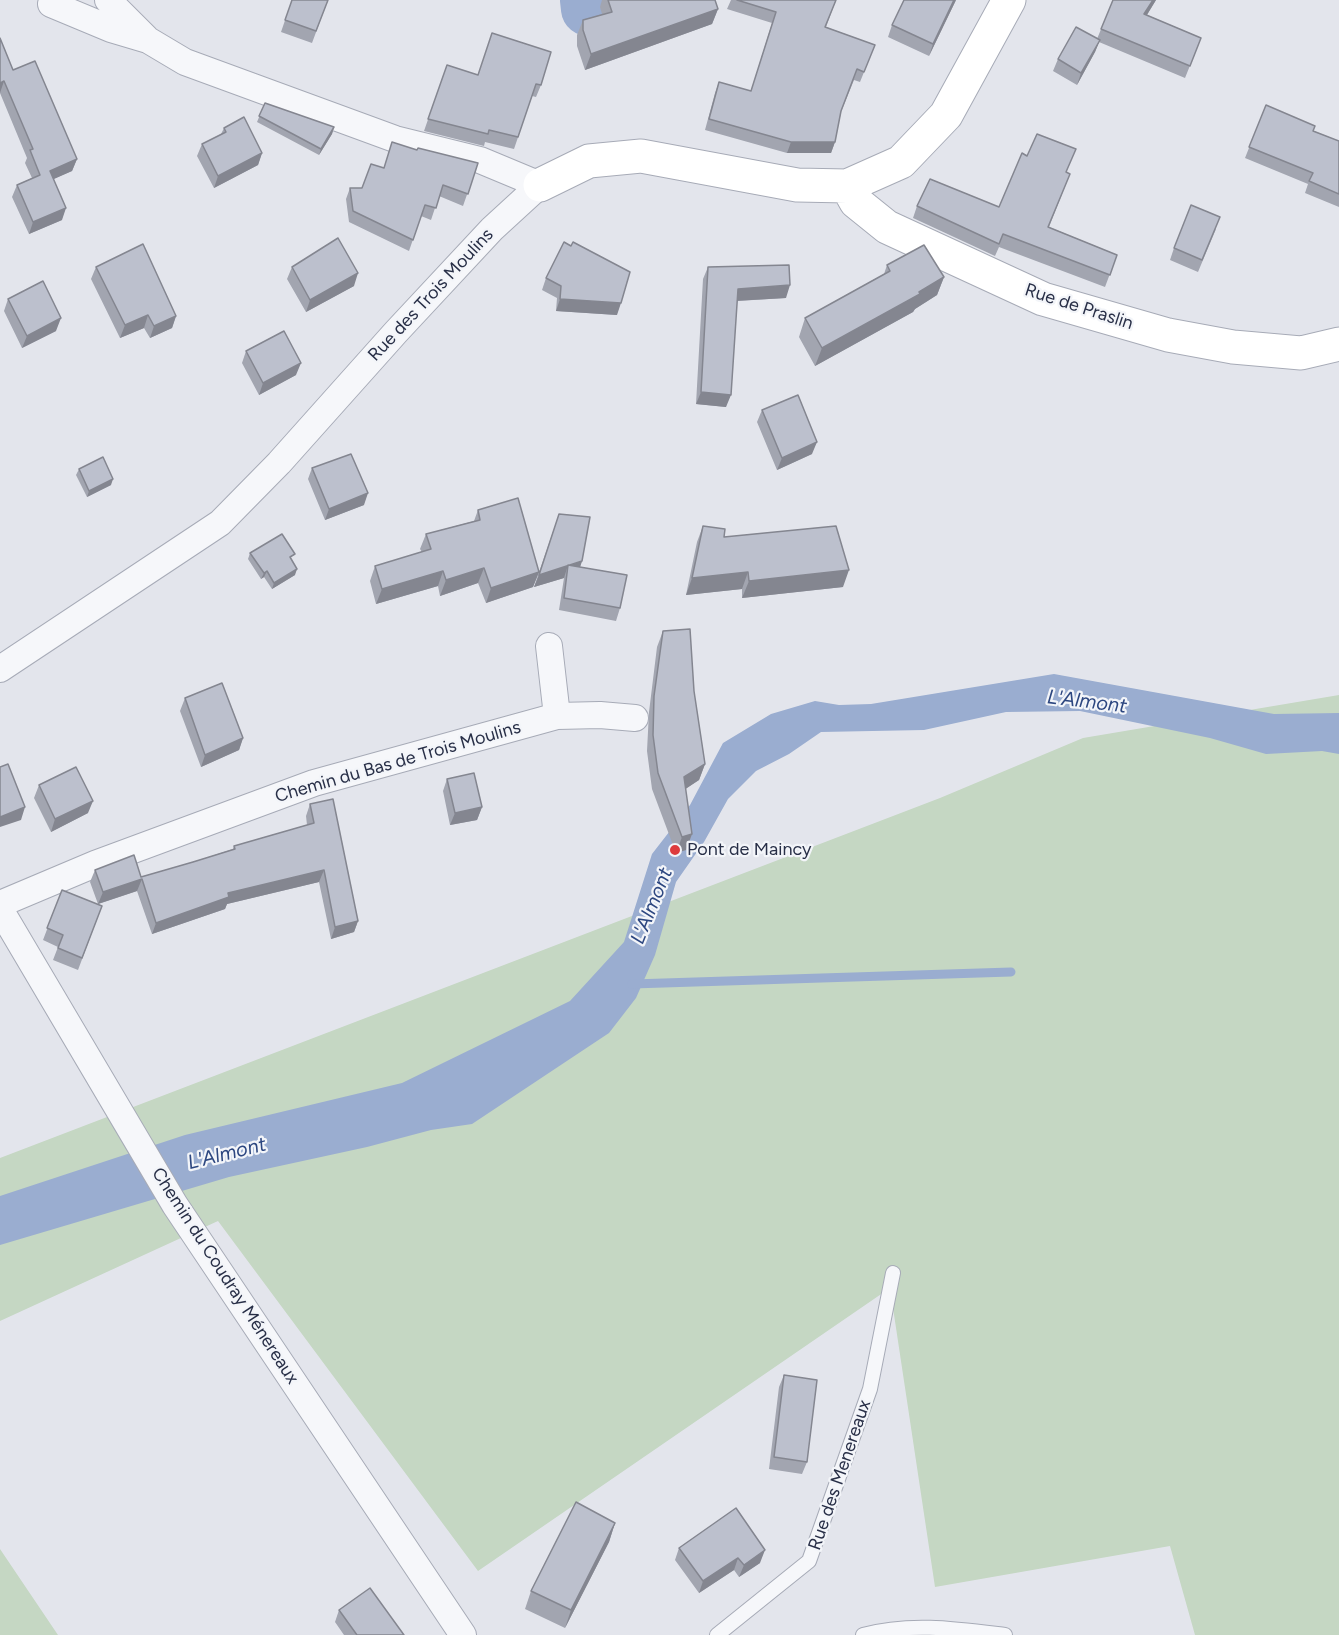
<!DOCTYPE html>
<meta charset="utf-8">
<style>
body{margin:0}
canvas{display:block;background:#e3e5ec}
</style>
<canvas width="1339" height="1635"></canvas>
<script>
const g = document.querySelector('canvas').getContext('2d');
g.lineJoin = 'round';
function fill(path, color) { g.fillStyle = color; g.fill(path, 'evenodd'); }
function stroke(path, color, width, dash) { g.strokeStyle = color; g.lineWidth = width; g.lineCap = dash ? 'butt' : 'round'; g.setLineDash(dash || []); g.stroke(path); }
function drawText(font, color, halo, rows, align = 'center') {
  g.font = font + ' Figtree,sans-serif'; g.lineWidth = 4.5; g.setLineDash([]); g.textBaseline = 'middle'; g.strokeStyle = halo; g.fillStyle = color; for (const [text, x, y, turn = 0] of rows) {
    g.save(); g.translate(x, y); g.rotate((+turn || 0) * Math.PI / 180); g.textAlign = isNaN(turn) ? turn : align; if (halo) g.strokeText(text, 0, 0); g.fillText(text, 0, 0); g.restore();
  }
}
fill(new Path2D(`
 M1339,695V1635H1195L1170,1546L935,1587L890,1288L478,1571L218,1221L0,1321V1158L940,798L1083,738Z
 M0,1549L58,1635H0Z`), '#c5d7c3');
fill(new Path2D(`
 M1054,674L1274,714L1339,713V754L1322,751L1266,754L1210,738L1080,711L1006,712L924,730L821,732L789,754L756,771L728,799L704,842L676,882L655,955L636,998L609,1033L472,1124L431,1130L367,1147L229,1177L0,1245V1196L185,1135L402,1083L570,1001L624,942L652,854L690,805L723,743L771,714L815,701L839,705L871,704Z`), '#9aadd0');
stroke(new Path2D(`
 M632,984L1011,972`), '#9aadd0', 9);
stroke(new Path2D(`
 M587,0L588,9`), '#9aadd0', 54);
const lane = new Path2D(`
 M717,1635L809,1561L870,1389L893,1273
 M863,1635C910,1622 957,1629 1005,1635`);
const street = new Path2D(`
 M108,0L146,38
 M549,646L557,716
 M0,669L220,523L279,463L396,332L492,229L540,185L480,160L395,139L185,62L148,40L111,29L51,4
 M0,904L95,864L314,783L557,716L600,715L635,718
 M0,909L175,1205L463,1635`);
const secondary = new Path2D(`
 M540,185L589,161L641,156L797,185L847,186L901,162L946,115L1009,0
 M847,186L856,202L887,227L1043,299L1168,335L1233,347L1301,353L1339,344`);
stroke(lane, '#a7abb7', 16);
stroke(street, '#a7abb7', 28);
stroke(secondary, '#a7abb7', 35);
stroke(lane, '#f6f7fa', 14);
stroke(street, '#f6f7fa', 26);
stroke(secondary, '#fff', 33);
fill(new Path2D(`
 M292,0H328L312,43L281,32Z
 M602,0H608L718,9L712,24L585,70L577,46V35L583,20L602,14L600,7Z
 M731,0H836L826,27L875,45L860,82L854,80L841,112L835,142L831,153H787L705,130L715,93L719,82L751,91L772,23L727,9Z
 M956,0L929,56L888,37L892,25Z
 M1113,0H1156L1147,15L1201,38L1185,78L1099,42L1095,52L1077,85L1053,71L1058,59L1097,39Z
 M0,38L13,70L77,159L72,171L53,179L62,220L29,234L12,197L17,185L32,178L25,163L27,158L0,93Z
 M447,65L478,75L541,85L536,97L532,96L514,149L485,142L484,146L424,131Z
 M265,103L334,127L332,134L319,155L257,122Z
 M1266,105L1314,131L1339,141V207L1305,193L1308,184L1245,158Z
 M224,128L262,153L258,165L214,188L197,156L202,144L221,134Z
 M417,150L478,163L463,206L439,196L431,220L421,216L409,251L349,222L346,199L350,188H362L383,168Z
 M1027,156L1071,161L1066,172L1070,174L1049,227L1117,255L1105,287L999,247L995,256L913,218L917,206L999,207Z
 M1216,229L1198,272L1170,260L1174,248Z
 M887,265L944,277L937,295L915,309L913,312L815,366L799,337L805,318L884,274Z
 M96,267L176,316L172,328L150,338L144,328L120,338L91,279Z
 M292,267L354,286L306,312L287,279Z
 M708,267L786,298L737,301L726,407L696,404L703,279Z
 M546,278L617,315L556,311L557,298L542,290Z
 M8,299L56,331L22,348L4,311Z
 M246,351L296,375L259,395L242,363Z
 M762,410L812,454L777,470L757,422Z
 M312,468L364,505L325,520L308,479Z
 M79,469L111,485L87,497L76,475Z
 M478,510L539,572L533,587L486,603L478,583L440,596L438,586L376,604L370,581L375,566L422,552L420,549L426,534L474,521Z
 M559,514L582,561L580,567L620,608L616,621L559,610L564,578L534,587Z
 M703,526L724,537L843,587L742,598V589L686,595L697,542Z
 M250,553L292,560L295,575L272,589L264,577L261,579L248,559Z
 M663,631L694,691L705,764L699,780L685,789L692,834L686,850L676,853L652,789L647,751L649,712L657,647Z
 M185,698L243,738L239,750L201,767L180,711Z
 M447,779L482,807L477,820L450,825L443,791Z
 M39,785L88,813L51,832L34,798Z
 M310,804L358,921L354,932L331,939L319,882L227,904L225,909L152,934L137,891L98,904L90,882L95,870L141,877L193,862L233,849L234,846L307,825L306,816Z
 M62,890L102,906L78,970L53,960L58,947L43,940Z
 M784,1375L807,1462L802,1474L769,1469L779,1387Z
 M736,1508L760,1563L739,1577L734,1570L699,1593L675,1560L679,1548Z
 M615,1523L609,1542L565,1628L525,1609L531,1591Z
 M339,1610L404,1635H344L335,1622Z`), '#a2a5b0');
fill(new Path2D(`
 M954,0H956L929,56L933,44Z
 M1153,0H1156L1140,26L1144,14Z
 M718,9L712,24L585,70L591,54Z
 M1100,40L1095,52L1077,85L1081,73Z
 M4,81L0,93V83Z
 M334,127L332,134L319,155L321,149Z
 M791,142H835L831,153H787Z
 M262,153L258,165L214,188L218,176Z
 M77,159L72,171L45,183L50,171Z
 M66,208L62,220L29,234L33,222Z
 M358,273L354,286L306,312L310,300Z
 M944,277L937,295L915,309L913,312L815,366L822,348Z
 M790,285L786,298L734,301L738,289Z
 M560,299L621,303L617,315L556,311Z
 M148,315L144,328L120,338L125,325Z
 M176,316L172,328L150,338L154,326Z
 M61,318L56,331L22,348L27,336Z
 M301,363L296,375L259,395L263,383Z
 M701,392L731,395L726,407L696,404Z
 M817,442L812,454L777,470L782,458Z
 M113,479L111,485L87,497L89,491Z
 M368,493L364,505L325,520L329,509Z
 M582,561L578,573L568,565L564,578L534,587L539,575Z
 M484,568L478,583L440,596L446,580Z
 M297,569L295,575L272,589L274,583Z
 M849,570L843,587L742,598L749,581Z
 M267,571L264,577L261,579L264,573Z
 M443,571L438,586L376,604L382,589Z
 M539,572L533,587L486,603L491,588Z
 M748,572L742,589L686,595L692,578Z
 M243,738L239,750L201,767L205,755Z
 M705,764L699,780L678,794L684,777Z
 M93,801L88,813L51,832L55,819Z
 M25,807L21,820L0,827V817Z
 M482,807L477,820L450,825L455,813Z
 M692,834L686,850L676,853L682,837Z
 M324,870L319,882L227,904L225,909L152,934L156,923L228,893Z
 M142,879L137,891L98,904L103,892Z
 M358,921L354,932L331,939L335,927Z
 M615,1523L609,1542L565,1628L571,1610Z
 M765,1550L760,1563L739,1577L744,1565Z
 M738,1558L734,1570L699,1593L703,1581Z`), '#848690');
const building = new Path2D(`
 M292,0H328L316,31L285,20Z
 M608,0H715L718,9L591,54L583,30V20L612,12Z
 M737,0H836L825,27L875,45L864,72L857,69L841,111L835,142H791L709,119L719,82L751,91L776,12Z
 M904,0H954L933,44L892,25Z
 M1113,0H1153L1144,14L1201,38L1190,66L1101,29Z
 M1076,27L1100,40L1081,73L1058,59Z
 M492,33L551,52L541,85L536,84L518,137L489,130L488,134L428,119L447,65L478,75Z
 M0,38L13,70L35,61L77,159L50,171L66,208L33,222L17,185L40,175L30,150L33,149L4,81L0,83Z
 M265,103L334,127L321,149L259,116Z
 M1266,105L1315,126L1313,131L1339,141V194L1309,181L1313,173L1249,147Z
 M244,117L262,153L218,176L202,144L226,132L224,128Z
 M1037,134L1076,149L1066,172L1070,174L1048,227L1117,255L1110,275L1003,234L999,244L917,206L930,179L999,207L1022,153L1027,156Z
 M392,142L417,150L418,148L478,163L468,194L443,185L436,208L425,205L413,240L353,211L350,188H362L371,164L384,168Z
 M1191,205L1220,217L1202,260L1174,248Z
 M338,238L358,273L310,300L292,267Z
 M564,242L571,246L573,242L630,272L621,303L560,299L561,286L546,278Z
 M143,244L176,316L154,326L148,315L125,325L96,267Z
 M924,245L944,277L919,292L920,294L822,348L805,318L890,271L887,265Z
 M789,265L790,285L738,289L731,395L701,392L708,267Z
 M43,281L61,318L27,336L8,299Z
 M284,331L301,363L263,383L246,351Z
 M798,395L817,442L782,458L762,410Z
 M351,454L368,493L329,509L312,468Z
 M103,457L113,479L89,491L79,469Z
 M518,498L539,572L491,588L484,568L446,580L443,571L382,589L375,566L431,549L426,534L480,520L478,510Z
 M559,514L590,517L582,561L539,575Z
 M703,526L725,529L724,537L836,526L849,570L749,581L748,572L692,578Z
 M282,534L295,554L290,557L297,569L274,583L267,571L264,573L250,553Z
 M568,565L627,575L620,608L564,598Z
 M690,629L694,691L705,764L684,777L692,834L682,837L658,773L653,735L654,696L663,631Z
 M222,683L243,738L205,755L185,698Z
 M8,764L25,807L0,817V767Z
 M76,767L93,801L55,819L39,785Z
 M474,773L482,807L455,813L447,779Z
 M333,799L358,921L335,927L324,870L228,893L229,897L156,923L142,879L103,892L95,870L134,855L141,877L193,862L235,849L234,846L314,823L310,804Z
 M62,890L102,906L82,958L58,948L63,935L47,928Z
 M784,1375L817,1380L807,1462L774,1457Z
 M576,1502L615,1523L571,1610L531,1591Z
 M736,1508L765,1550L744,1565L738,1558L703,1581L679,1548Z
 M370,1588L404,1635H357L339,1610Z`);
fill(building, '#bcc0cd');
stroke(building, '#848690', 1.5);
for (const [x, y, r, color] of [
 [675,850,6,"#de3b3d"]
]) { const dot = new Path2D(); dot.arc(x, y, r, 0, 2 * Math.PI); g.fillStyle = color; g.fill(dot); stroke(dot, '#f3f5f9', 2); }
drawText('18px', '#282f47', '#f3f5f9', [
 ["Rue des Trois Moulins",431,295,-47],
 ["Rue de Praslin",1079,307,18],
 ["Chemin du Bas de Trois Moulins",398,762,-16],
 ["Chemin du Coudray Ménereaux",225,1276,57],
 ["Rue des Menereaux",840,1475,-71]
]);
drawText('18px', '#282f47', '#f3f5f9', [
 ["Pont de Maincy",687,850]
], 'left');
drawText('italic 20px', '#2d4780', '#f3f5f9', [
 ["L'Almont",1087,702,7],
 ["L'Almont",652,906,-68],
 ["L'Almont",227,1154,-14]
]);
</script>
